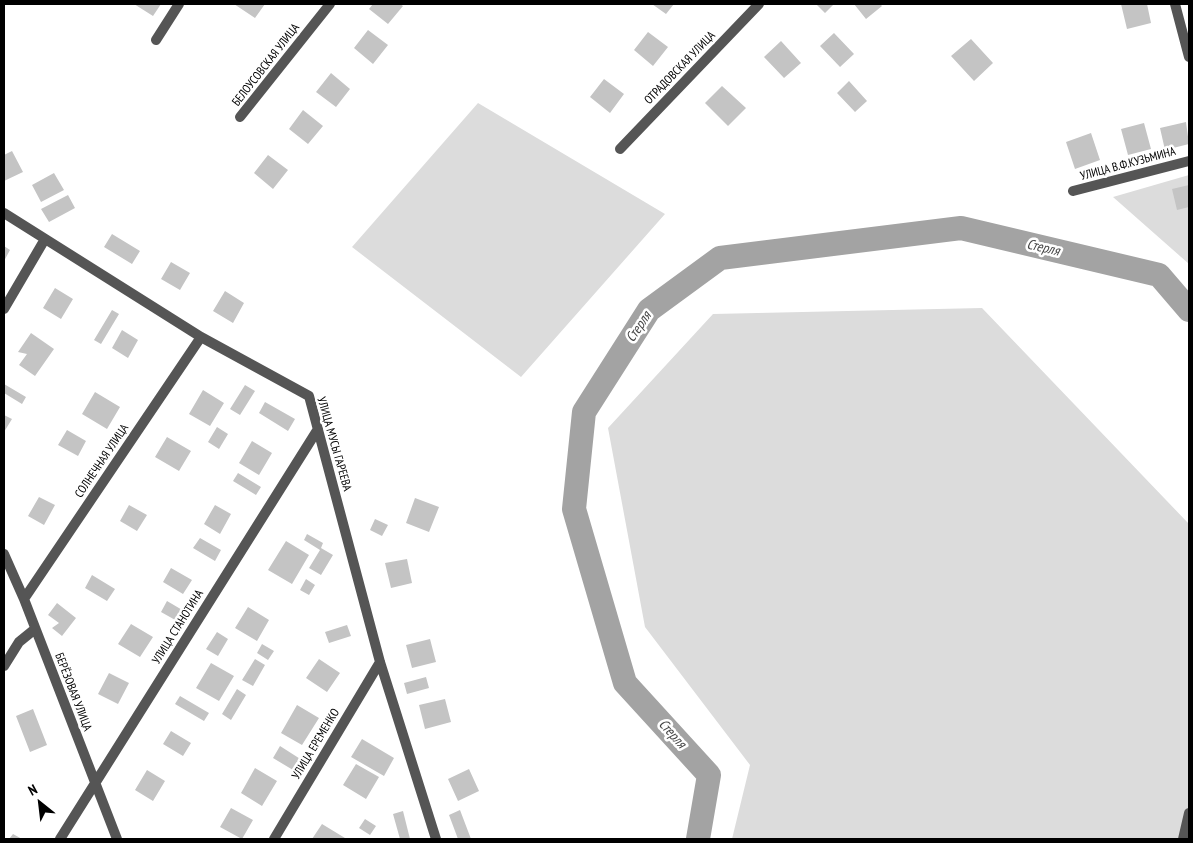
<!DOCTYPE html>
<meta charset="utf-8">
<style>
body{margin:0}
#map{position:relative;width:1193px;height:843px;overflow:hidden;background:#fff;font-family:"PT Sans Narrow",sans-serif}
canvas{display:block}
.frame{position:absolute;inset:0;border:5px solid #000;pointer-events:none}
.north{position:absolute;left:15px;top:778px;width:50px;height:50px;-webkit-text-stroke:4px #fff;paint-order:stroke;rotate:331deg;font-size:14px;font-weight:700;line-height:20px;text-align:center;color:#000}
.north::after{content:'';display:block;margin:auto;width:18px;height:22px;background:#000;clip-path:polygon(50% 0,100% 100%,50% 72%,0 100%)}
</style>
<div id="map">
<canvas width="1193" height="843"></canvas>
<div class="frame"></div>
<div class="north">N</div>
</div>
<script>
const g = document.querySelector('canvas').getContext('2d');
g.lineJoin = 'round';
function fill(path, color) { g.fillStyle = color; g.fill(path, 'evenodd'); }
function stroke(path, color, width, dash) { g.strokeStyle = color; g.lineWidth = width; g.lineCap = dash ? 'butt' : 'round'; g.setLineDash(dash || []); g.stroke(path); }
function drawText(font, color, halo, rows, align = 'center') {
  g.font = font + ' "PT Sans Narrow",sans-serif'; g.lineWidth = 5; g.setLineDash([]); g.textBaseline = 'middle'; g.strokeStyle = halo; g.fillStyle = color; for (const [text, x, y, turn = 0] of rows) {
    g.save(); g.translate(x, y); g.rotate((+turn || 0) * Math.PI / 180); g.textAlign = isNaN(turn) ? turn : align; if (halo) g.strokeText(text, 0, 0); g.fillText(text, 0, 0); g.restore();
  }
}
fill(new Path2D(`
 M478,103L665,214L521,377L352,247Z
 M1189,175V264L1113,197Z
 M982,308L1189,524V839H732L750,765L645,627L608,428L713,314Z`), '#dcdcdc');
stroke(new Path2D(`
 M698,839L709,775L625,683L574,509L584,412L649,310L720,258L961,228L1159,275L1189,310`), '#a3a3a3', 24);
fill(new Path2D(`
 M134,4H161L153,16Z
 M234,4H265L255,18Z
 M373,4H400L403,6L388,24L369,9Z
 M652,4H674L666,14Z
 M816,4H834L825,13Z
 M854,4H880L882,6L866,19Z
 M1121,4H1147L1151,23L1127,29Z
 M368,30L388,45L373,64L354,48Z
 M648,32L668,47L653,66L634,50Z
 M834,33L854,54L840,67L820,46Z
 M971,39L993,63L974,81L951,56Z
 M781,41L801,63L784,78L764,57Z
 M331,73L350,89L336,107L316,92Z
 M604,79L624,94L610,113L590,97Z
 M849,81L867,101L855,112L837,93Z
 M722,86L746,108L728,126L705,103Z
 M303,110L323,126L308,144L289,129Z
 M1186,122L1189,144L1165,150L1160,128Z
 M1144,123L1151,149L1128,155L1121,129Z
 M1091,133L1100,160L1075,169L1066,142Z
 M12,151L23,172L4,181V155Z
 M268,155L288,170L273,189L254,173Z
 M54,173L64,190L41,202L32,185Z
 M1189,185V207L1177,210L1172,189Z
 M68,195L75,208L49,222L41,209Z
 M112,234L140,251L132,264L104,247Z
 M4,246L10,250L4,261Z
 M171,262L190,273L180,290L161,279Z
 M55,288L73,299L61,319L43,308Z
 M225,291L244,303L233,323L213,311Z
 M112,310L119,314L101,344L94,340Z
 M122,330L138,340L128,358L112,348Z
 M31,333L54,349L35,376L19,365L27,354L18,352Z
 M4,384L26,397L22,404L4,393Z
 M245,385L255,391L240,415L230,409Z
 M203,390L224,403L210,426L189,414Z
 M95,392L120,407L107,429L82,414Z
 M265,402L295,419L288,431L259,413Z
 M4,415L12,419L4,432Z
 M217,427L228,434L219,449L208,442Z
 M67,430L86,441L78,456L58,445Z
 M167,437L191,451L179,471L155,457Z
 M252,441L272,453L259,475L239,463Z
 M238,473L261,487L256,495L233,481Z
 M39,497L55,505L44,525L28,516Z
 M415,498L439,507L429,532L406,523Z
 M129,505L147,515L137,531L120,521Z
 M215,505L231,514L220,534L204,524Z
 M375,519L388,525L382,536L370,530Z
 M307,534L323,543L321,548L333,555L321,575L309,568L320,550L304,540Z
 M200,538L221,550L215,561L193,548Z
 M286,541L309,555L292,584L268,570Z
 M407,559L412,583L391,588L385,563Z
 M171,568L192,580L183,594L163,582Z
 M92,575L115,589L107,601L85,588Z
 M306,579L315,585L309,595L300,590Z
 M167,601L184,611L177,621L161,612Z
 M57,603L76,618L62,636L52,628L59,623L48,615Z
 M248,607L269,620L257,641L235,628Z
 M131,624L153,637L140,657L118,644Z
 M347,625L351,636L329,643L325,632Z
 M217,632L228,639L218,656L206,649Z
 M430,639L436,662L412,668L406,645Z
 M262,644L274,651L268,660L257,653Z
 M255,659L265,665L253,686L242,680Z
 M319,659L340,673L327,692L306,678Z
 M211,663L234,676L219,701L196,688Z
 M109,673L129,683L118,704L98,694Z
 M426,677L429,688L407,694L404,683Z
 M237,689L246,695L231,720L222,714Z
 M180,696L209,713L204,721L175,704Z
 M445,699L451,722L425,729L419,705Z
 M297,705L319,718L302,745L281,733Z
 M33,709L47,745L30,752L16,716Z
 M171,731L191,743L183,756L163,744Z
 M362,739L394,758L384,776L351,757Z
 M280,746L305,762L298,773L273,758Z
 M356,764L379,777L366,799L343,785Z
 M255,768L277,781L262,806L241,793Z
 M469,769L479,791L458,801L448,779Z
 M147,770L165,781L153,801L135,790Z
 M231,808L253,820L242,839L220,827Z
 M460,810L471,839H458L449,815Z
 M403,811L410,839H400L393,814Z
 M365,819L376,826L370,835L359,828Z
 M322,824L345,838V839H312Z
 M13,834L22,839H9Z`), '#c4c4c4');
stroke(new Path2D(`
 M1175,4L1189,57
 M156,40L179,4
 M240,117L330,4
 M620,149L759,4
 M1073,191L1189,161
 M4,213L201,337L309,396L380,662L436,839
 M4,309L45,239
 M4,554L24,599L117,839
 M24,599L201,337
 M4,666L19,642L35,629
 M60,839L318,429
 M274,839L380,662
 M1183,839L1189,813`), '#555', 10);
drawText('12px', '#000', '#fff', [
 ["БЕЛОУСОВСКАЯ УЛИЦА",266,65,-52],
 ["ОТРАДОВСКАЯ УЛИЦА",680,68,-46],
 ["УЛИЦА В.Ф.КУЗЬМИНА",1128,164,-15],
 ["УЛИЦА МУСЫ ГАРЕЕВА",334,444,74],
 ["СОЛНЕЧНАЯ УЛИЦА",102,461,-56],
 ["УЛИЦА СТАНОТИНА",178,627,-58],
 ["БЕРЁЗОВАЯ УЛИЦА",73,692,69],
 ["УЛИЦА ЕРЕМЕНКО",316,744,-59]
]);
drawText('italic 14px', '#444', '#fff', [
 ["Стерля",1043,248,13],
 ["Стерля",639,327,-56],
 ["Стерля",672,734,48]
]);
</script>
